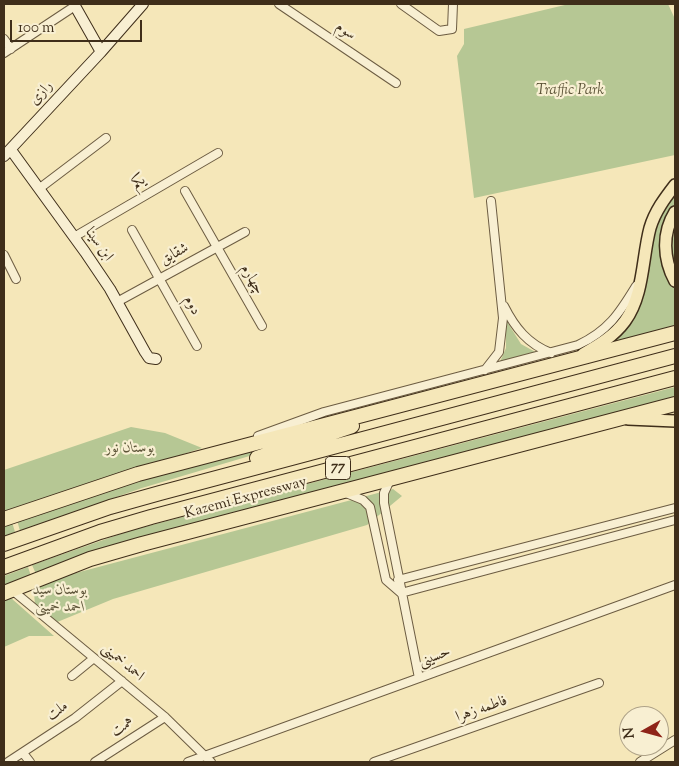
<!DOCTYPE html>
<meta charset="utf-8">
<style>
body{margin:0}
#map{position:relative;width:679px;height:766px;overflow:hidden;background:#f5e7b9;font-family:"Sorts Mill Goudy",serif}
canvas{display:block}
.frame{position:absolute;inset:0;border:5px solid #3f2e1a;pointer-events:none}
.north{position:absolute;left:619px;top:706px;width:50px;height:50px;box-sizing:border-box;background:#f8efd2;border:1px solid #aea288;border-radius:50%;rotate:263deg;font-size:14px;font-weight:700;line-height:20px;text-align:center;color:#3f2e1a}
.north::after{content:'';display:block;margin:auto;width:18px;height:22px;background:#8f2418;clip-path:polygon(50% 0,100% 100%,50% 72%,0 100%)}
.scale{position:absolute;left:10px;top:20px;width:132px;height:22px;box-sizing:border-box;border:2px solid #3f2e1a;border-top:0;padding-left:6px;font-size:15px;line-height:18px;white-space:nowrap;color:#3f2e1a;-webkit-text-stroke:4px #f8efd2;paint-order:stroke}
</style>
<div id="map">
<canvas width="679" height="766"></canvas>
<div class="frame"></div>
<div class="north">N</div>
<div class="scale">100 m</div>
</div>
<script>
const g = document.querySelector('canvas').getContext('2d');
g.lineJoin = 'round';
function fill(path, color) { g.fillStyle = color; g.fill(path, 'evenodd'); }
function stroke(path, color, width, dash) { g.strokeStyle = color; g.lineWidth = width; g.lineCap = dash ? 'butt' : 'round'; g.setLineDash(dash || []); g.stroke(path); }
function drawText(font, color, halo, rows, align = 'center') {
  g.font = font + ' "Sorts Mill Goudy",Amiri,serif'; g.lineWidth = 4.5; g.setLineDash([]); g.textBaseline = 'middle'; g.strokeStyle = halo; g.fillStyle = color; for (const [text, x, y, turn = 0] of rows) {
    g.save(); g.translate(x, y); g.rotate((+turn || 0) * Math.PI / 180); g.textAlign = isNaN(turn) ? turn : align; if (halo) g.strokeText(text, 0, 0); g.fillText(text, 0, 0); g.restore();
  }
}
fill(new Path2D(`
 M569,4H668L675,19V155L474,198L457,56L464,44V29Z
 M675,192V204L663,224L660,240L664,269L675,289V327L605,345L624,333L641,303L654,232L658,219Z
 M675,225V270L671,254Z
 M506,320L521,344L539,354L499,364L506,348Z
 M675,387V398L36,574L32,565L129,531Z
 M131,427L165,433L202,448L4,513V470Z
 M276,444L273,449L142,488L20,531L17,520L146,478Z
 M393,489L402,496L367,525L113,599L55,623L35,606L34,592L41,586L72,574Z
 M12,522L15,532L4,536V525Z
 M28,567L31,576L4,587V576Z
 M11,598L54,636H29L4,647V600Z`), '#b6c794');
const street = new Path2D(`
 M279,4L396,83
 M401,4L439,31L452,29L453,4
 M4,39L11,49
 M4,53L75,6L74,4
 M40,188L106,138
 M185,191L262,326
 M132,230L197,346
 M74,237L218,153
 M4,255L16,279
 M117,302L245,232
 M504,306C515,328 528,344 551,353
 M485,370L499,352L503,318L491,201
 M258,436L324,412L578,345C608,331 619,314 636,286
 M390,480L384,493V503L419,678
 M346,493L363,500L370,507L386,580L401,593
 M398,580L675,508
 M12,590L165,717L211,762
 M401,593L675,520
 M72,676L94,658
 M23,753L30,762
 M8,762L75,718L122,681
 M95,762L165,717
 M188,762L675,585
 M374,762L599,683
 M640,762L675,740`);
const secondary = new Path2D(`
 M75,6L101,52L143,4
 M11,150L85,252L110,289L145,352L149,358L156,359
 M4,156L101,52`);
const primary = new Path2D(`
 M675,212C662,233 663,259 675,281
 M583,354C599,345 614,336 625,321C644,295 642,258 650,228C655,211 665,198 675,185
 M628,419L675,421`);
const highway = new Path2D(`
 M257,458L352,426
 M4,519L138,474L675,333
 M4,544L110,507L160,493L675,356
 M4,567L100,532L151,517L675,378
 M4,593L90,559L142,544L675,404`);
stroke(street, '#6c5c42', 10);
stroke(secondary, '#3f2e1a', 12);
stroke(primary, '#3f2e1a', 14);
stroke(highway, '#3f2e1a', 16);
stroke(street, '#f8efd2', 8);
stroke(secondary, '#f8efd2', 10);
stroke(primary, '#f5e7b9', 11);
stroke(highway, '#f5e7b9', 14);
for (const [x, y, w] of [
 [338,468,25]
]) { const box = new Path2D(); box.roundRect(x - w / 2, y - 11.5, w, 23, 4); g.fillStyle = '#f8efd2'; g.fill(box); stroke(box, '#3f2e1a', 1); }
drawText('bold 14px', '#3f2e1a', null, [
 ["77",338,468]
]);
drawText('15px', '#3f2e1a', '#f8efd2', [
 ["سوم",345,32,34],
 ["رازی",42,94,-48],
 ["یکم",139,183,-30],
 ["ابن سینا",98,245,55],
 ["شقایق",175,255,-28],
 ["چهارم",251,280,60],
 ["دوم",191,306,62],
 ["Kazemi Expressway",246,499,-15],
 ["حسینی",435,658,-20],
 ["احمد خمینی",122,663,40],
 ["فاطمه زهرا",482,710,-19],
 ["ملت",58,712,-35],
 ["همت",123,728,-33]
]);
drawText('italic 15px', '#5d5438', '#f8efd2', [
 ["Traffic Park",570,91],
 ["بوستان نور",130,449],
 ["بوستان سید",60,591],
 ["احمد خمینی",60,608]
]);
</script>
